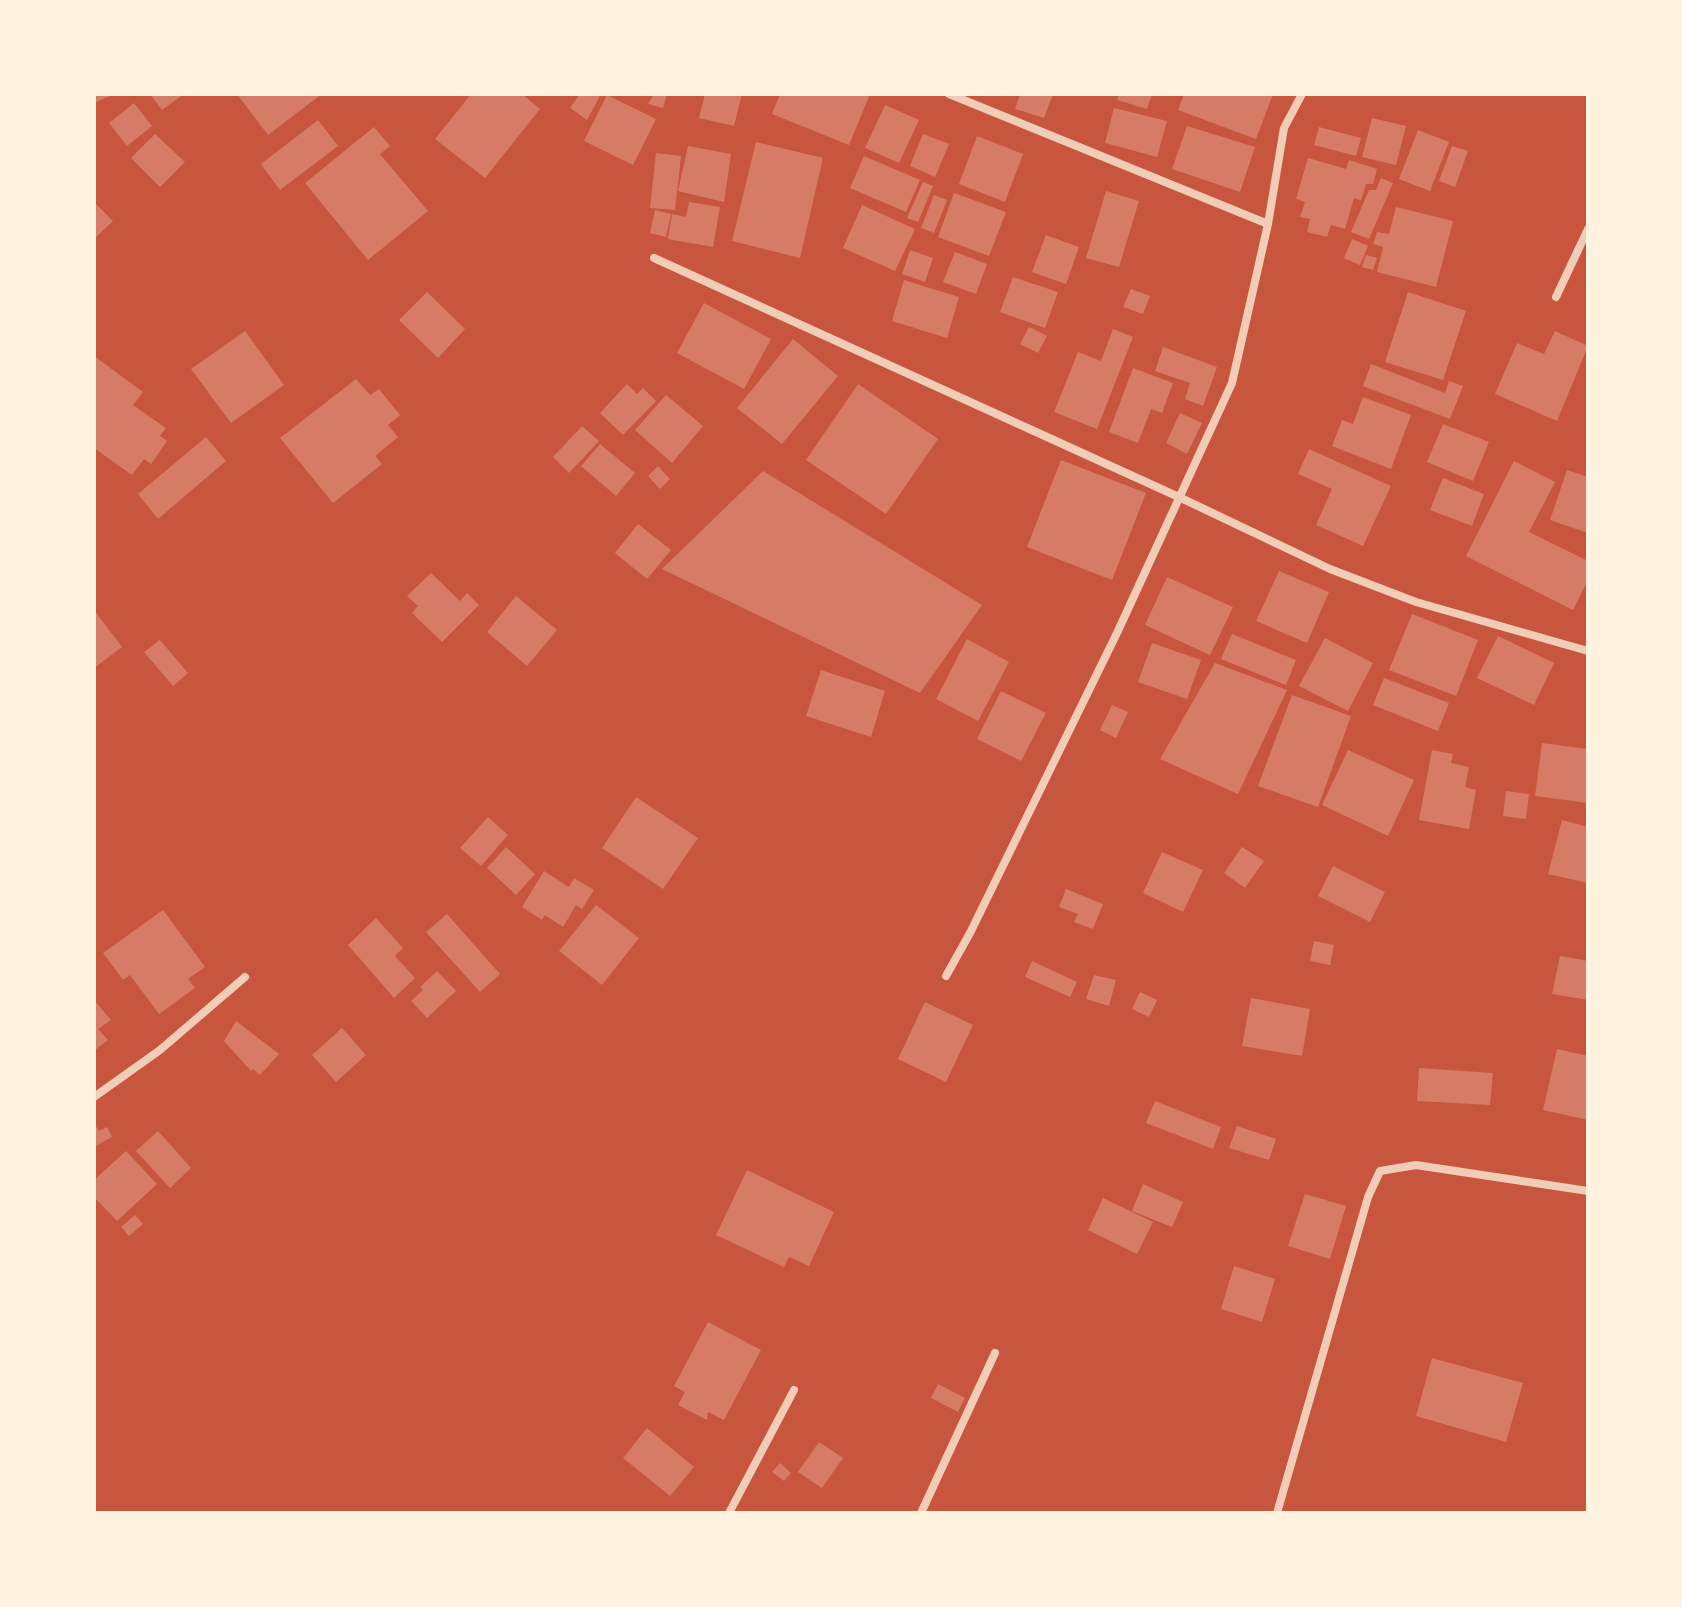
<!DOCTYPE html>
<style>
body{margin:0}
#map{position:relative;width:1682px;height:1607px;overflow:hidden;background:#c8553d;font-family:"Roboto Condensed",sans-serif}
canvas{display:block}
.frame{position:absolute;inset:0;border:96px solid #fff3e0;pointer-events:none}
</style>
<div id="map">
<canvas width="1682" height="1607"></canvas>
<div class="frame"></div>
</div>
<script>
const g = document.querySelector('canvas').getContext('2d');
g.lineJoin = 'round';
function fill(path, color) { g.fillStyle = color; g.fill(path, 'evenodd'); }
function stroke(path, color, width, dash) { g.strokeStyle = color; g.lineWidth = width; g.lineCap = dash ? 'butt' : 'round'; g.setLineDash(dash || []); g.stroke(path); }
fill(new Path2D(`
 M94,94H115L94,103Z
 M150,94H184L162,110Z
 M237,94H322L268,135Z
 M471,94H522L540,109L485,178L435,139Z
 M580,94H601L587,120L570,108Z
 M654,94H667L663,108L648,104Z
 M705,94H742L734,126L699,118Z
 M780,94H870L849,145L772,114Z
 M1020,94H1053L1044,118L1015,109Z
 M1119,94H1152L1147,109L1117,100Z
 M1184,94H1273L1256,139L1178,110Z
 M607,95L656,119L633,165L584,141Z
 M134,103L152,126L127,146L109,123Z
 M885,105L919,120L899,163L865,148Z
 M1114,108L1167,121L1157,157L1105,143Z
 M1372,118L1406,126L1396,165L1362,157Z
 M318,120L338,146L280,190L261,164Z
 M1187,126L1255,147L1240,192L1172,169Z
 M374,127L390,146L380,154L428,211L368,260L305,183Z
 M1319,127L1361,138L1356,156L1314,145Z
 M1418,130L1449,142L1430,191L1399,179Z
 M155,134L185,162L160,187L131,158Z
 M923,134L949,144L935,177L910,166Z
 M977,136L1023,154L1005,202L959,184Z
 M756,142L823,158L800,258L732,241Z
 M688,146L731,154L724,202L678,191Z
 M1452,146L1468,151L1455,187L1439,181Z
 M656,153L681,156L675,210L650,208Z
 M864,156L920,180L906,212L850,188Z
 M1308,158L1346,169L1349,160L1377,169L1373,184H1366L1361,200L1354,198L1345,229L1331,225L1327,237L1307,232L1310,219L1300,217L1305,202L1296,199Z
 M1381,178L1393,183L1369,239L1351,232L1369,190H1376Z
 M923,182L933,186L918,222L907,218Z
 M1106,191L1139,201L1119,267L1086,258Z
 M954,193L1006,212L989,256L938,237Z
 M934,195L947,200L934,233L921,228Z
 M94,202L113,221L94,239Z
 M689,202L720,207L713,247L668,239L672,214L686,217Z
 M862,205L915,229L895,271L843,248Z
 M1396,207L1453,221L1436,287L1377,272L1383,247L1373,244L1377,232L1389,234Z
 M655,210L671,214L666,237L650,233Z
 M1046,235L1079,247L1066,284L1032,272Z
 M1352,239L1368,246L1360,265L1344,258Z
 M910,250L933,258L925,282L902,274Z
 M955,252L987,264L976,294L943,282Z
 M1366,255L1377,258L1373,270L1362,267Z
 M1013,277L1058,292L1045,328L1000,312Z
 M904,280L959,297L947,338L892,321Z
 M1131,289L1150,296L1143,314L1123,307Z
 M427,292L465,329L438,358L399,320Z
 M1408,292L1466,311L1443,380L1385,362Z
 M704,303L771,339L744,389L677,353Z
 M1029,327L1047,336L1038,353L1020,344Z
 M1113,329L1133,337L1097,429L1054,412L1078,352L1101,361Z
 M245,331L284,385L231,423L191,369Z
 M1555,331L1588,346L1557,421L1495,394L1517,343L1544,354Z
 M793,339L838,376L782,444L737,408Z
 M1163,347L1217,367L1203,406L1185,399L1190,383L1155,371Z
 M94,356L143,392L133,405L166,428L160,436L167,441L151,464L144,459L132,475L94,448Z
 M1371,364L1445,393L1449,381L1463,386L1450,419L1363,386Z
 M1133,368L1173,383L1162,413L1151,409L1138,443L1109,432Z
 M356,379L370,395L379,389L400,415L388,425L398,437L375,456L382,464L333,503L280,438Z
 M627,384L637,394L643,388L656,401L623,435L600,413Z
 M858,384L938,439L886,514L806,460Z
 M666,395L703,426L672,463L635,430Z
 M1363,397L1411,415L1391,469L1332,446L1342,420L1353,424Z
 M1180,413L1202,423L1187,454L1166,443Z
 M1443,424L1489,442L1473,481L1427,462Z
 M582,426L599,441L569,473L553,457Z
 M206,437L226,461L158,519L138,494Z
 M600,444L635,473L616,496L581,466Z
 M1309,449L1391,486L1363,546L1316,525L1332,489L1298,474Z
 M1061,460L1146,493L1112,580L1027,547Z
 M1514,461L1555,482L1529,532L1588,561V580L1573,610L1466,556Z
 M658,466L670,479L660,489L648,476Z
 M1567,470L1588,477V533L1550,520Z
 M763,471L982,605L920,693L662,569Z
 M1443,478L1484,494L1472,526L1430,510Z
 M638,524L671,550L647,579L615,553Z
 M1279,571L1329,592L1307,643L1256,621Z
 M431,573L460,601L467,593L479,605L442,642L412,613L418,606L407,596Z
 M1167,577L1233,607L1210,655L1145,625Z
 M516,596L557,630L527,666L487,632Z
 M94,610L122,647L94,668Z
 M1412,614L1478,640L1456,696L1389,670Z
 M1232,634L1296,660L1286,685L1221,659Z
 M1498,636L1554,663L1534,705L1477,678Z
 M1325,638L1373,663L1348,711L1299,686Z
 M967,639L1009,662L978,721L936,699Z
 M160,640L188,673L173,686L144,652Z
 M1152,643L1201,660L1187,699L1138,682Z
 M1215,663L1287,690L1238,794L1160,759Z
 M821,670L885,691L871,737L806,716Z
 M1384,678L1449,703L1438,731L1373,705Z
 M1001,691L1046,713L1021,761L977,739Z
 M1292,695L1351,716L1318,807L1258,786Z
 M1112,705L1128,712L1116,738L1100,730Z
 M1542,743L1588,749V803L1535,796Z
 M1348,750L1414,780L1388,836L1322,805Z
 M1432,750L1453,754L1451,763L1469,767L1465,787L1476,790L1469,829L1419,820Z
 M1506,791L1529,794L1526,819L1503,816Z
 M636,797L698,838L663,889L602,848Z
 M488,817L508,835L481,866L460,848Z
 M1562,820L1588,827V883L1548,874Z
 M506,847L535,874L516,895L487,868Z
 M1242,847L1264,861L1245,888L1224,873Z
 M1162,852L1203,870L1183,912L1143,893Z
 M1333,866L1385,892L1370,922L1318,896Z
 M544,871L569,887L574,878L594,890L582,909L576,905L563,927L545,915L542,920L522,907Z
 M1066,889L1103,904L1093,929L1074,922L1078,914L1059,907Z
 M596,905L639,938L602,985L559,951Z
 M163,910L205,967L188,979L195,988L159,1014L130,975L123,980L103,953Z
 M447,914L500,974L480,992L426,932Z
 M376,918L403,948L395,956L415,978L394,998L348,945Z
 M1314,941L1334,945L1330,965L1310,961Z
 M1560,956L1588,961V1000L1552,994Z
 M1032,961L1077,982L1070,997L1025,977Z
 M437,971L456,991L427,1018L411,1001L423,990L420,987Z
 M1094,975L1116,980L1109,1006L1086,999Z
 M1140,992L1157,1000L1149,1017L1132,1009Z
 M1251,998L1310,1009L1302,1056L1242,1046Z
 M94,1000L111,1020L98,1029L108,1040L94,1051Z
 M925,1002L973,1025L946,1082L898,1059Z
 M236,1021L279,1054L260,1075L253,1069L251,1071L224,1041Z
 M342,1028L366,1055L336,1082L312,1055Z
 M1557,1049L1588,1056V1120L1543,1110Z
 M1419,1068L1493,1073L1490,1105L1417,1101Z
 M1155,1101L1221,1127L1213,1149L1146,1123Z
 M94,1123L99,1131L107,1127L112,1137L94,1147Z
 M1237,1126L1276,1139L1269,1160L1229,1148Z
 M158,1131L191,1168L170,1188L136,1151Z
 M126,1151L157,1184L117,1221L94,1197V1180Z
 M747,1170L834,1212L809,1266L789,1257L784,1267L716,1235Z
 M1143,1184L1183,1202L1172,1227L1132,1211Z
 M1305,1194L1346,1206L1330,1259L1288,1246Z
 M1103,1198L1153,1222L1137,1254L1088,1230Z
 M135,1215L143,1224L129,1236L121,1227Z
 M1234,1266L1275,1279L1262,1322L1221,1309Z
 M708,1322L761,1350L724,1420L708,1412L707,1420L678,1405L685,1392L674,1386Z
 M1432,1358L1523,1383L1506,1442L1416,1416Z
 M938,1384L965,1398L958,1412L931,1398Z
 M647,1428L694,1467L670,1496L623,1458Z
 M819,1442L843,1458L822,1488L798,1472Z
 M780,1463L791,1473L784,1481L772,1472Z`), '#d67c66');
stroke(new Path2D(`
 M949,94L1268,224
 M654,258L1181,498L1330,569L1416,602L1588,651
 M1556,297L1588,229
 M946,976L970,933L1117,633L1232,383L1268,224L1284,128L1302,94
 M94,1097L160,1050L245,977
 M729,1513L794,1390
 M921,1513L995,1353
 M1277,1513L1368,1197L1380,1171L1416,1165L1588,1191`), '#f1ccb7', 8);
</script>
